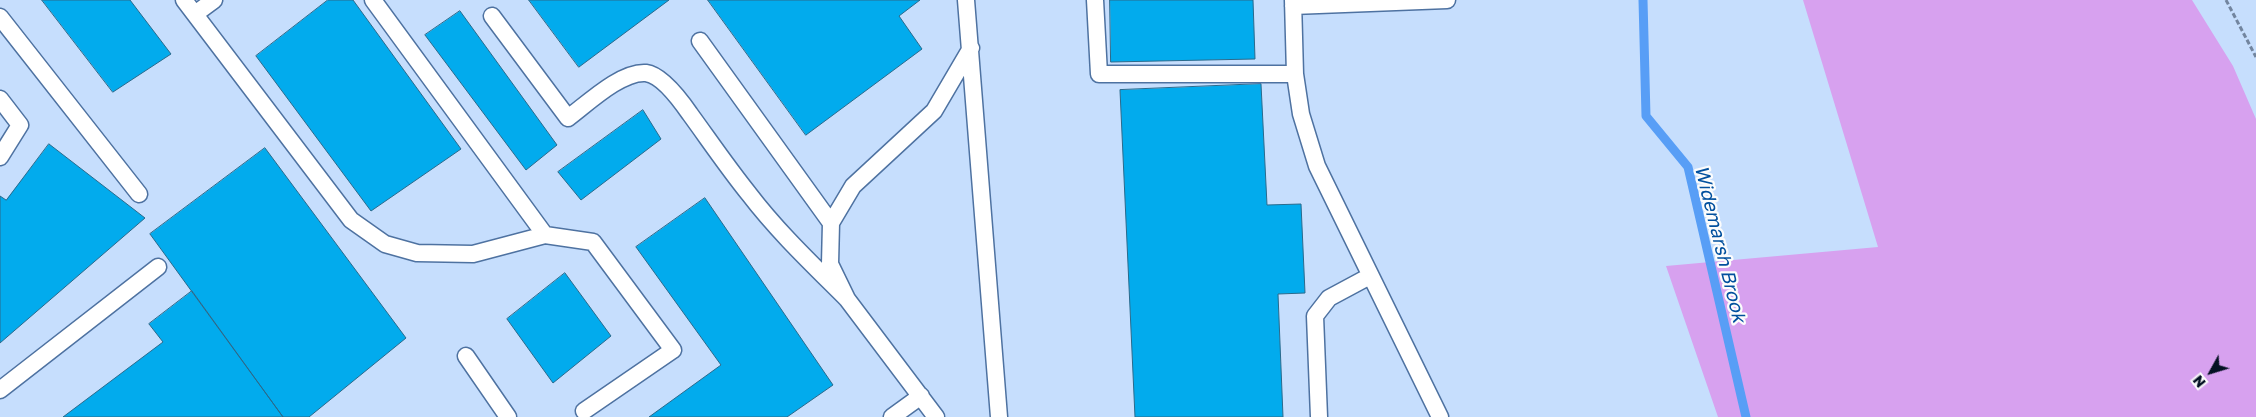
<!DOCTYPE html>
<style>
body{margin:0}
#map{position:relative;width:2256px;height:417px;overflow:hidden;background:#c6defd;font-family:"Golos Text",sans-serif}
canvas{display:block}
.north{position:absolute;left:2186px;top:347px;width:50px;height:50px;-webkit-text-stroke:4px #fcfcfc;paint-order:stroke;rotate:231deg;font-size:14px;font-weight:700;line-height:20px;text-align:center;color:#041123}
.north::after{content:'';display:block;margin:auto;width:18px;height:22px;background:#041123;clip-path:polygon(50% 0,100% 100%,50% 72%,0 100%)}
</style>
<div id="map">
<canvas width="2256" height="417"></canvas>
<div class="north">N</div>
</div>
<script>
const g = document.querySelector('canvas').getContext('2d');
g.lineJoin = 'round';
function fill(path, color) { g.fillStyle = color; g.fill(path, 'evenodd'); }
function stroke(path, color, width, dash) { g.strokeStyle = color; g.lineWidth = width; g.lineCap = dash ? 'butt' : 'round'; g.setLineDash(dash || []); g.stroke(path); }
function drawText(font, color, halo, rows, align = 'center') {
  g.font = font + ' "Golos Text",sans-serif'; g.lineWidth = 4.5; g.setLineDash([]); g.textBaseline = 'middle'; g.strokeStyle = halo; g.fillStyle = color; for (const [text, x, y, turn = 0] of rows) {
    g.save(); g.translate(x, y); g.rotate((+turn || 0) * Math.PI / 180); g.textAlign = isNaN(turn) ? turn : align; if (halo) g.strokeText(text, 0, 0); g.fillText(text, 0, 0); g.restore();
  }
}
fill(new Path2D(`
 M1803,0H2192L2233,66L2256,119V417H1718L1666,266L1878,247Z`), '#d7a1ef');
stroke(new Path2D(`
 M1643,0L1646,116L1688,167L1746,417`), '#589ef6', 9);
const building = new Path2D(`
 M42,0H130L171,54L113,92Z
 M328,0H353L461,149L371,211L256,56Z
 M529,0H669L579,67Z
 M708,0H920L899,16L922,49L806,135Z
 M1110,0H1253L1255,59L1111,62Z
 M460,11L557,145L526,170L425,35Z
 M1261,84L1267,205L1301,204L1305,293L1278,294L1283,417H1135L1120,90Z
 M643,110L661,139L581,200L558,172Z
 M49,144L145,218L0,343V196L6,200Z
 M265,148L406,338L309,417H283L150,234Z
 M705,198L833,385L787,417H649L721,365L636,247Z
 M565,273L611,336L553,383L507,319Z
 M192,291L283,417H63L163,342L149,324Z`);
fill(building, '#02abed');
stroke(building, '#2a6a8c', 1);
const service = new Path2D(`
 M184,0L351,220L385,244L417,253L473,254L545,235L593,242L673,350L584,411
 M373,0L545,235
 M966,0L999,417
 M1095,0L1099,74H1295
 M1293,0L1295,74L1301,114L1317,166L1440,417
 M1293,6L1447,0
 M195,14L214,0
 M492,16L568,118C587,104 621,71 646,73C662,75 681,101 690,114C709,140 728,168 749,194C778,232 813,265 847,299
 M0,17L139,194
 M700,41L831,223
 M0,99L20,125L0,157
 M466,356L508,417
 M0,390L158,267
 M892,417L921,396
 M936,417L847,299L830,264L831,223L853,186L934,111L971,48
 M1319,417L1315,316L1329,298L1370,276`);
stroke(service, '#4e72a1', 19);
stroke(new Path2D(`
 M2226,0L2256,57`), '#72859f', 3, [5, 2.5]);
stroke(service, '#fff', 16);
drawText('italic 19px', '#02509e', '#fcfcfc', [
 ["Widemarsh Brook",1720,244,76]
]);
</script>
